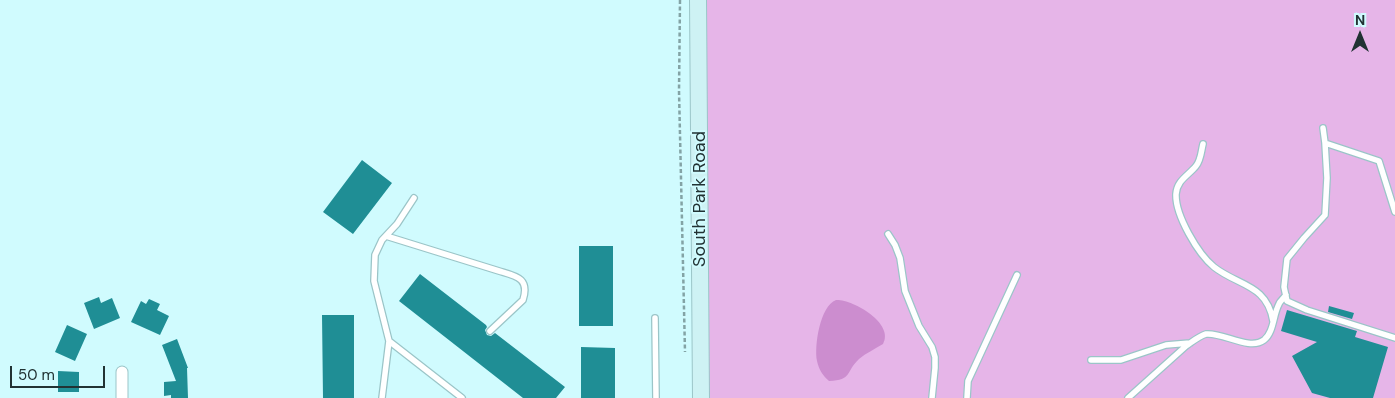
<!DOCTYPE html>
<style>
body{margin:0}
#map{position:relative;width:1395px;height:398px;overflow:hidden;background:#d0fbfe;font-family:"DM Sans",sans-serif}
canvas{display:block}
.north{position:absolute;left:1335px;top:10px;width:50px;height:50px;-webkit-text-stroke:4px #d0fbfe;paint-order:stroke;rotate:0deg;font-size:14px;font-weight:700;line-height:20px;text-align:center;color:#213233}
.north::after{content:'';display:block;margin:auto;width:18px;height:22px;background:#213233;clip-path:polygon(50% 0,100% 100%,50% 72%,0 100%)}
.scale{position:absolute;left:10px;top:366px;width:95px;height:22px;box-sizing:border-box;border:2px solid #213233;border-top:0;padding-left:6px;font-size:15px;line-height:18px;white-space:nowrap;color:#213233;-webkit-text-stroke:4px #d0fbfe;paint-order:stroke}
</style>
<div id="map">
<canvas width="1395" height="398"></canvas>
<div class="north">N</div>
<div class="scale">50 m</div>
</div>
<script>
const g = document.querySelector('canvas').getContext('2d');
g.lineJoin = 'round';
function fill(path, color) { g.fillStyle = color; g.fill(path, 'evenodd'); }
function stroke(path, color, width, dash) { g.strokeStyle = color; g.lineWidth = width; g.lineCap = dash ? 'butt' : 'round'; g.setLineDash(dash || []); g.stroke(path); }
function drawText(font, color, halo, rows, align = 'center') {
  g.font = font + ' "DM Sans",sans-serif'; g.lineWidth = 4; g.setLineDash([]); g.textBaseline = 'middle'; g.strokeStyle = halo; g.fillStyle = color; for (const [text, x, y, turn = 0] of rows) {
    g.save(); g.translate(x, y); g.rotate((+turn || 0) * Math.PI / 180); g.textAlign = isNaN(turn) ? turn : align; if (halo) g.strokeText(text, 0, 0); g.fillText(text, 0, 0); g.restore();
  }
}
fill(new Path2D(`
 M697,0H1395V398H700Z`), '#e6b5e8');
fill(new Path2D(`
 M836,300C852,299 895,323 883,344C875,349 866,353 859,359C845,372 853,380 829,381C823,376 819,370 817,361C814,346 820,306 836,300Z`), '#cc8dcf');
fill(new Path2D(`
 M362,160L392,183L353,234L323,212Z
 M579,246H613V326H579Z
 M420,274L486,325L487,327L485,330L487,335L491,336L495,333L565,387L556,398H523L399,301Z
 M99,297L101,303L112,298L120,318L94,329L84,303Z
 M149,299L160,304L157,310L169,316L160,335L131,322L141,301L146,304Z
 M1329,306L1354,313L1352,319L1328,312Z
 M1287,310L1357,331L1355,337L1388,347L1373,398H1330L1312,393L1292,356L1317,342L1281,331Z
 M322,315H354V398H323Z
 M67,325L87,334L75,361L55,352Z
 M177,339L188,368H187L188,398H171V395L164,396V382L176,381L162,345Z
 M581,347L615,348V398H581Z
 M58,371L79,372V392H58Z`), '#1f8e95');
const lane = new Path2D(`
 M1323,128L1325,143L1379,161L1395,212
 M1325,143L1327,178L1325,215L1304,238L1287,259L1284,287L1287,301L1307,310L1395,338
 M1203,144C1201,152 1201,160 1196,166C1189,175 1177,180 1176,194C1175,215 1198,254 1214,267C1238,286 1267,284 1273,321
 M414,198L397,224L382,240L375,255L374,281L389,341L462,398
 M888,234L895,245L900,258L905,291L919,326L932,347L935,357V368L932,398
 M386,236L499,271C516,276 530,278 523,300L490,331
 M655,318L656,398
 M1091,360H1121L1166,345L1190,343
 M382,398L389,341
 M967,398L968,381L1017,275
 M1128,398L1186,346C1192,342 1199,336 1206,334C1223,332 1249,351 1264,340C1274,332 1273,315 1279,304C1280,301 1284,298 1286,295`);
const street = new Path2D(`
 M122,398V372`);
const secondary = new Path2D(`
 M698,0L701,398`);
stroke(lane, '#9bc5c8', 8);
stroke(street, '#9bc5c8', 13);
stroke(secondary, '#9bc5c8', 18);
stroke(new Path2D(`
 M680,0L679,91L685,352`), '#83a3a5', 2.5, [4, 2.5]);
stroke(lane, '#fff', 5.5);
stroke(street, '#fff', 11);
stroke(secondary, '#cef2f4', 16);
drawText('18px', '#213233', '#d0fbfe', [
 ["South Park Road",700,199,-90]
]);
</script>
